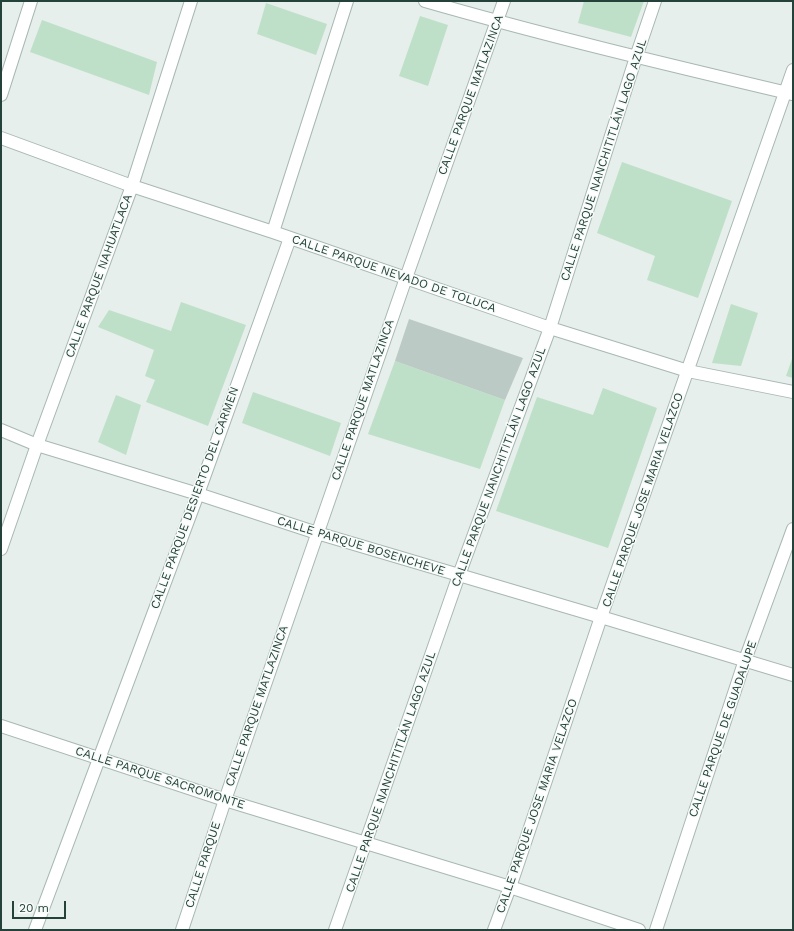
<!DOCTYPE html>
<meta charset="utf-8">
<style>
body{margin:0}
#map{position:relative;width:794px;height:931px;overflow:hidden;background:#e6efeb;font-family:"Work Sans",sans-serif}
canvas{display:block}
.frame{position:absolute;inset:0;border:2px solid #24423a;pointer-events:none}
.scale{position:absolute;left:12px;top:901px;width:54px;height:18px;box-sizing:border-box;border:2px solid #24423a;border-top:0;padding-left:5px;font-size:12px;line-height:14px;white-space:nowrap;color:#24423a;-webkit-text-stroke:3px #f7fbf9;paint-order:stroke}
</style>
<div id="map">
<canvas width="794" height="931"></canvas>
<div class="frame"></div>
<div class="scale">20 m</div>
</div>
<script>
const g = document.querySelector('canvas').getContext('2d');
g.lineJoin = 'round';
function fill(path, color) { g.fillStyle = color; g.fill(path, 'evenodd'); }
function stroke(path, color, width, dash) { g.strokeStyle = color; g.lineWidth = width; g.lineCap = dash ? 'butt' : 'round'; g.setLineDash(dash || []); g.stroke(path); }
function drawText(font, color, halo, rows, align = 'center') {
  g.font = font + ' "Work Sans",sans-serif'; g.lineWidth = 3; g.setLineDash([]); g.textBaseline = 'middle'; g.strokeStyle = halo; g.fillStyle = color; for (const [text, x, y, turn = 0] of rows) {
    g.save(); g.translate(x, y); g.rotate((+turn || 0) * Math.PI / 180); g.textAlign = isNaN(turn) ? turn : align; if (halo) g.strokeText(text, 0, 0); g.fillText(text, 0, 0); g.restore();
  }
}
fill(new Path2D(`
 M584,1H644L631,37L578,23Z
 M266,3L327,24L316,55L257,34Z
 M420,16L448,25L428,86L399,76Z
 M42,20L157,62L149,95L30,52Z
 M622,162L732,201L698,298L647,280L655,256L597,233Z
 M181,302L246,325L208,426L146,402L155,380L145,376L154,350L98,327L109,310L171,331Z
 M731,304L758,313L741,366L712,363Z
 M793,356V378L786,376Z
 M395,361L505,400L480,469L368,434Z
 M603,388L657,408L608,548L496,511L537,397L593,415Z
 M253,392L341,423L330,456L242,423Z
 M116,395L141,405L126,455L98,442Z`), '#bfe0c8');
fill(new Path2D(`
 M409,319L523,358L505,400L395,361Z`), '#bbcac4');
const minor = new Path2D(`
 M425,1C547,36 669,65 792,94
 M1,95L31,1
 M1,138L132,186L273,232L550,328L688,371L793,392
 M273,232L347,1
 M1,430L37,445L198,494L317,533L601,617L793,675
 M1,549L37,445L132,186L191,1
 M1,726L225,800L510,887L639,930
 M35,930L198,494L290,238
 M182,930L225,800L406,278L504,1
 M335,930L459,575L550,328L636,57L655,1
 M494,930L510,887L601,617L793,70
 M656,930L745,660L793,529`);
stroke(minor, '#a8b8b2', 14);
stroke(minor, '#fff', 12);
drawText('12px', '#24423a', '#f7fbf9', [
 ["CALLE PARQUE MATLAZINCA",471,95,-70],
 ["CALLE PARQUE NANCHITITLÁN LAGO AZUL",604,160,-72],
 ["CALLE PARQUE NEVADO DE TOLUCA",394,274,19],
 ["CALLE PARQUE NAHUATLACA",99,276,-70],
 ["CALLE PARQUE MATLAZINCA",363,400,-71],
 ["CALLE PARQUE NANCHITITLÁN LAGO AZUL",499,467,-70],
 ["CALLE PARQUE DESIERTO DEL CARMEN",195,498,-70],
 ["CALLE PARQUE JOSE MARIA VELAZCO",643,500,-71],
 ["CALLE PARQUE BOSENCHEVE",361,546,17],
 ["CALLE PARQUE MATLAZINCA",257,706,-71],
 ["CALLE PARQUE DE GUADALUPE",723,729,-71],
 ["CALLE PARQUE NANCHITITLÁN LAGO AZUL",391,772,-71],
 ["CALLE PARQUE SACROMONTE",160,778,18],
 ["CALLE PARQUE JOSE MARIA VELAZCO",537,806,-71],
 ["CALLE PARQUE",203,865,-72]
]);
</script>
